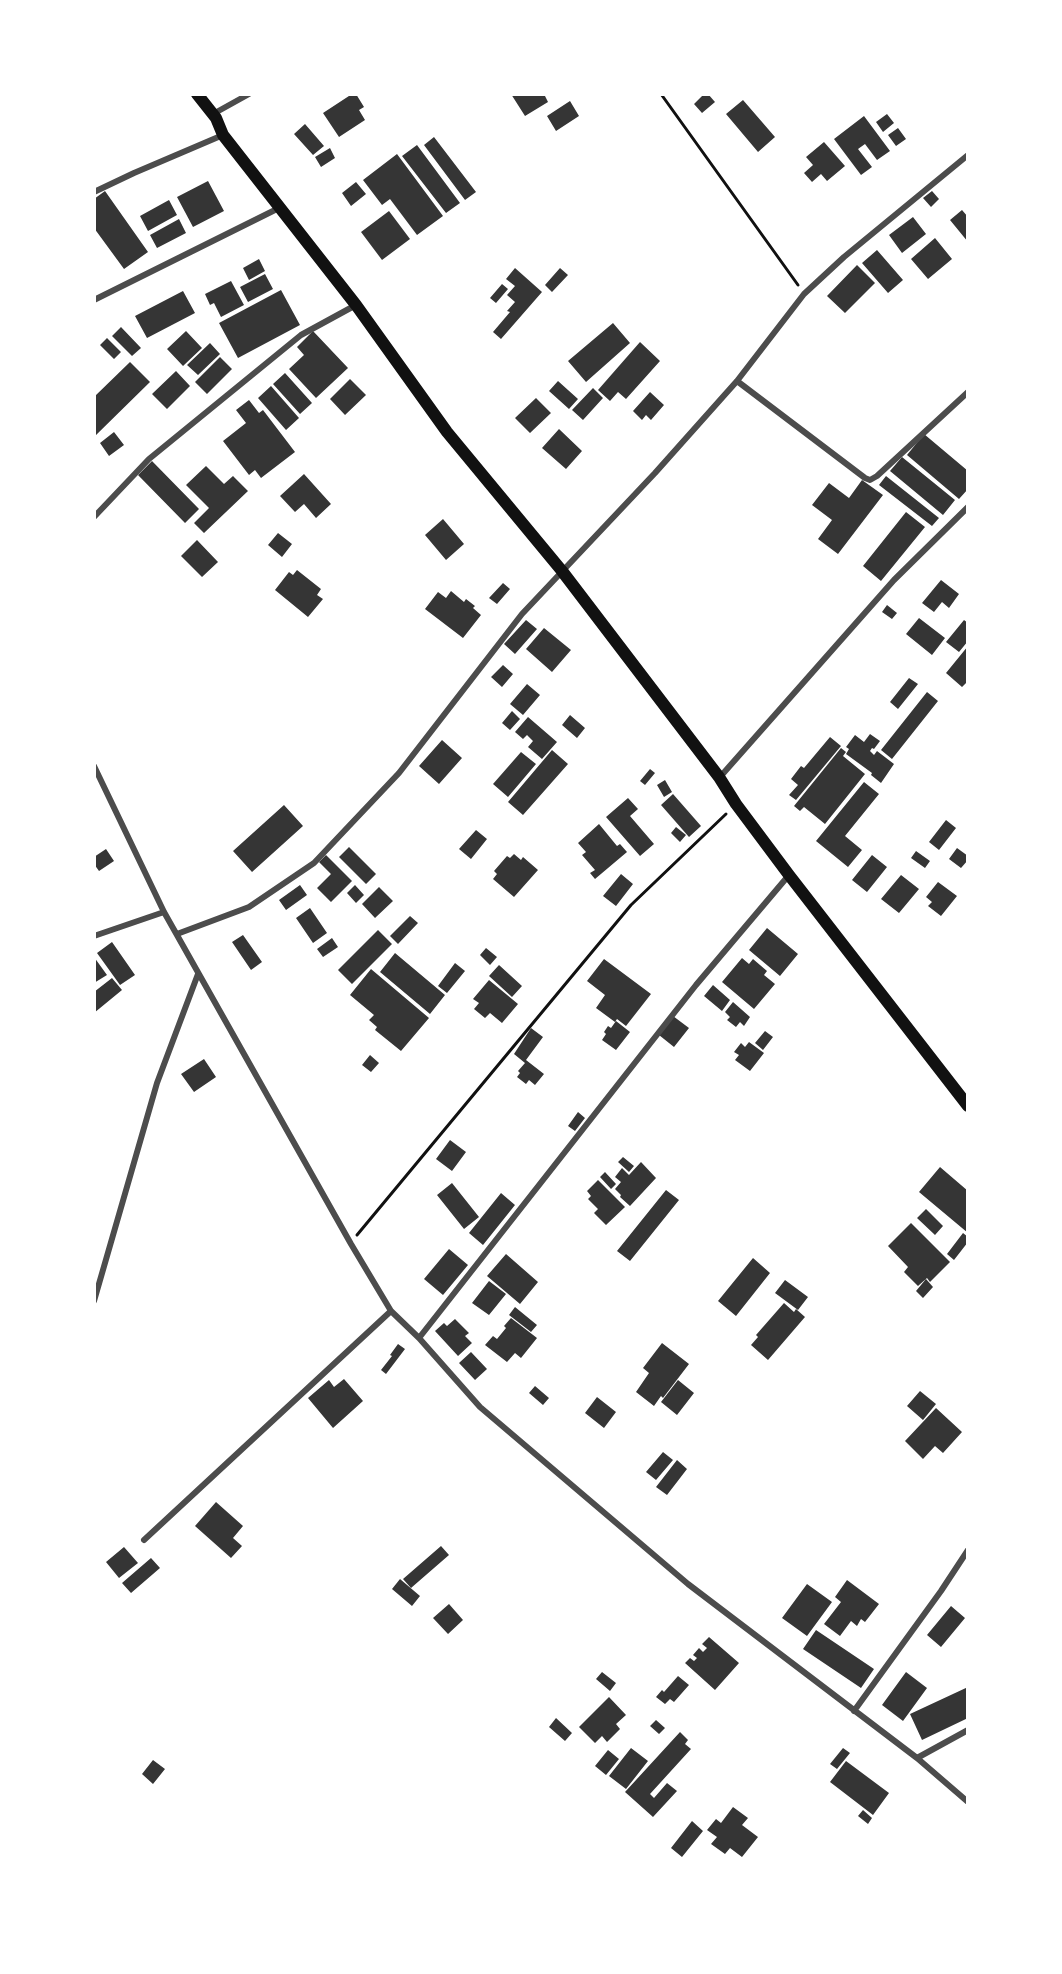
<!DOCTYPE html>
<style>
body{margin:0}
#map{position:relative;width:1062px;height:1974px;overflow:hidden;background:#fff;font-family:Rubik,sans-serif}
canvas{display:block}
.frame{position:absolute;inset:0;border:96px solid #fff;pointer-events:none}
</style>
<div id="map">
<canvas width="1062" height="1974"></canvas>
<div class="frame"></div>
</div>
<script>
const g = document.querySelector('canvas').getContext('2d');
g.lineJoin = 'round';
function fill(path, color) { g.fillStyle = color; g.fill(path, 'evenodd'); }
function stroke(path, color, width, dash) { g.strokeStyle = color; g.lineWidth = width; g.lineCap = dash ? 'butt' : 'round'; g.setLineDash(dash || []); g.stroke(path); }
fill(new Path2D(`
 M352,94H356L364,107L359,110L365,120L339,137L323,113Z
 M511,94H544L548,102L525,116Z
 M704,94H708L715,102L702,113L694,104Z
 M743,100L775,137L758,152L726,114Z
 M570,101L579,116L556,131L547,116Z
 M887,114L894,123L883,132L876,122Z
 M864,116L890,151L877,160L865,144L858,149L872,167L861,175L834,139Z
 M305,124L324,146L313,155L294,134Z
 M898,128L906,139L896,146L888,135Z
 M434,137L476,192L465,200L424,145Z
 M824,142L845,166L827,181L821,174L812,182L804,173L813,165L806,157Z
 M417,145L460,203L446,213L402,156Z
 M330,148L335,158L321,167L315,157Z
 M397,154L443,216L417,235L390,199L382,205L363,180Z
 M208,181L224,211L193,227L177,197Z
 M356,182L366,194L351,206L342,193Z
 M105,191L148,252L124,269L94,228V199Z
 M932,191L939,199L931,207L923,198Z
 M169,200L177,215L148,231L140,216Z
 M962,210L968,217V242L950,220Z
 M389,211L410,239L382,260L361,232Z
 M913,217L926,234L902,253L889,235Z
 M179,219L186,233L157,248L150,235Z
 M935,238L952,259L928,279L911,259Z
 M877,250L903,280L888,293L862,263Z
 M259,259L265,271L249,280L243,268Z
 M857,265L875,283L845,313L827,296Z
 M515,268L542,292L501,339L493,332L510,312L507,311L515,302L507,295L515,286L506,279Z
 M560,268L568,275L552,292L545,285Z
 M265,274L273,289L248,302L240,287Z
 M231,281L244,305L221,317L214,303L210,305L205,294Z
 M502,284L508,289L496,303L490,298Z
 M281,290L300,325L238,358L219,323Z
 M183,291L195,313L147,338L135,316Z
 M613,323L630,343L586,382L568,361Z
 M121,327L141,348L132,356L112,336Z
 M186,331L202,348L183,366L167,349Z
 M313,331L348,368L316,398L289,369L304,355L297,347Z
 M107,338L121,352L114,359L100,345Z
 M640,342L660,361L626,399L618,392L610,401L598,390Z
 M210,343L220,354L198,375L187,365Z
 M220,357L232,369L207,394L195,382Z
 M130,362L150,382L94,437V397Z
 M176,371L190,386L167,409L152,394Z
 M285,373L312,403L300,414L273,384Z
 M350,379L366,395L345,415L330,399Z
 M558,381L578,399L569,409L549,391Z
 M271,386L299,418L286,430L258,398Z
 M593,388L603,398L583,420L572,410Z
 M650,392L664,405L651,420L646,415L642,420L633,411Z
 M536,398L551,413L530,433L515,418Z
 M249,400L259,413L263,410L295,452L261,478L255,470L249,475L223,441L246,423L236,410Z
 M559,429L582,451L566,469L542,448Z
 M114,432L124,445L109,456L100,443Z
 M924,434L968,471V489L959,499L907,455Z
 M902,457L955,500L943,515L890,471Z
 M152,461L199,509L185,523L138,475Z
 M206,466L224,484L233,476L248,491L204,533L194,523L209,508L186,485Z
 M304,474L331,504L316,518L304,504L295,512L280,496Z
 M886,476L939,518L932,526L879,485Z
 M862,480L883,495L838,554L818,539L832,520L812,505L829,483L849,498Z
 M906,512L925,527L881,581L863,566Z
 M443,519L464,544L446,560L425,535Z
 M278,533L292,544L282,557L268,545Z
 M197,540L218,562L202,577L181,556Z
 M297,570L321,589L317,595L323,599L308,617L275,590L289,572L293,575Z
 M941,580L959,594L949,608L942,602L934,612L922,603Z
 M503,583L510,589L497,604L489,598Z
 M451,591L464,602L466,599L475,606L473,608L481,615L463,638L425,609L438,592L446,598Z
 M887,605L897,613L892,619L882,612Z
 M919,618L945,638L932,655L906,634Z
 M526,620L537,629L515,654L504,644Z
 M964,620L968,623V641L959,652L946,642Z
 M544,628L571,650L552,672L526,649Z
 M968,646V681L962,687L946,673Z
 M503,665L513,674L502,687L491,677Z
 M909,678L918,684L898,709L890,702Z
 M527,684L540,695L523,715L510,704Z
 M927,692L938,701L892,759L881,750Z
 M512,711L520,719L510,730L502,723Z
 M570,715L585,728L577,738L562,725Z
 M528,717L557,742L542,759L528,747L533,741L527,735L523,739L515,732Z
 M870,734L880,741L874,749L872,748L870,751L874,755L877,751L894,764L881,783L871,775L872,773L846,754L849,749L846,747L855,735L864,742Z
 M830,737L841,746L796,800L789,795L798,785L791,779L801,766L804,768Z
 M442,740L462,758L439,784L419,766Z
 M841,748L846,752L843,756L865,774L825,824L804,807L800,811L794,806Z
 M552,750L568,764L523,815L508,802Z
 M521,752L536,764L508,797L493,784Z
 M650,769L655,773L645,785L640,781Z
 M665,780L672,792L664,797L657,785Z
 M864,782L879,794L845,836L862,850L848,867L816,841Z
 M673,794L701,826L689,837L661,805Z
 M628,798L638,809L630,816L654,844L640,856L606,817Z
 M284,805L303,826L252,872L233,851Z
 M946,820L956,828L939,850L929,842Z
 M599,824L617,846L620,844L627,852L595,879L590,873L595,870L582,855L586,852L578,843Z
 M676,827L686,835L680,842L671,833Z
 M476,830L487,839L471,859L459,849Z
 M349,847L376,874L366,884L339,857Z
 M957,848L968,856V860L961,868L949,859Z
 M106,849L114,861L99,871L94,864V857Z
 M916,851L930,861L925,868L911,858Z
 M514,854L521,860L523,857L538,870L514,897L493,879L497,874L494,871L507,856L510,858Z
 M326,855L352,881L331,902L317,888L331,874L319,862Z
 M872,855L887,867L867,892L852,880Z
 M621,874L633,884L616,906L603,896Z
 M901,875L919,889L899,913L881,899Z
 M938,882L957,896L941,916L928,906L932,902L926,897Z
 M300,885L307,895L286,910L279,900Z
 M355,885L364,895L356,903L347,893Z
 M379,887L393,901L375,918L362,904Z
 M310,908L327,933L313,943L296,918Z
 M410,916L418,923L398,944L390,936Z
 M767,928L798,954L780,976L749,950Z
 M378,930L392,944L352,984L338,970Z
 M243,935L262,962L251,970L232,942Z
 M332,938L338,947L323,957L317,949Z
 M112,942L135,975L120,985L97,953Z
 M486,948L497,957L490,965L480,955Z
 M395,953L445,995L430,1014L380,972Z
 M94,957L107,975L94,983Z
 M742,958L749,964L753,959L767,971L764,975L775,984L754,1009L722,982Z
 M604,959L651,994L626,1026L617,1019L615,1022L596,1008L605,995L587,981Z
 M455,963L465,971L447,993L438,986Z
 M499,965L522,986L512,997L489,976Z
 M371,969L429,1018L401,1051L375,1030L377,1027L369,1020L374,1015L350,995Z
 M112,978L122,990L94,1013V992Z
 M489,980L518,1004L502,1023L490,1013L485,1018L474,1009L479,1003L473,999Z
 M713,985L730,1000L722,1011L704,996Z
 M733,1002L750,1017L744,1026L740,1022L736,1027L727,1020L730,1017L725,1012Z
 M673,1016L689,1028L674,1047L659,1035Z
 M616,1021L630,1032L616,1050L602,1040L606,1034L604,1032L608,1026L611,1028Z
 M531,1028L543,1037L526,1060L544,1074L535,1085L529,1080L526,1084L517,1077L520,1073L518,1071L525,1063L514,1054Z
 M765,1031L773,1037L763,1050L755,1043Z
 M749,1042L764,1053L750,1071L735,1060L739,1055L734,1052L741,1043L745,1047Z
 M370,1055L379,1063L371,1072L362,1065Z
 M204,1059L216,1077L194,1092L181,1074Z
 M578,1112L585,1118L575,1131L568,1126Z
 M450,1140L466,1152L452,1171L436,1159Z
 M623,1157L634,1166L629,1172L618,1162Z
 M641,1162L656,1178L630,1206L620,1197L621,1195L615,1189L621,1182L615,1177L622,1168L629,1175Z
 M940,1167L968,1191V1233L919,1192Z
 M605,1172L616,1184L611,1189L600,1177Z
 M598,1180L625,1207L606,1225L594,1213L598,1209L588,1199L591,1196L587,1191Z
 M452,1183L479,1217L464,1229L437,1195Z
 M666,1190L679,1200L630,1261L617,1251Z
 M501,1193L515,1205L483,1245L469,1233Z
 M926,1209L943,1226L935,1235L917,1218Z
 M911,1223L950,1262L930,1282L927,1278L918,1286L904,1272L908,1267L888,1246Z
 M963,1233L968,1237V1242L954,1260L947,1254Z
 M449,1249L468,1265L443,1295L424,1279Z
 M506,1254L538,1282L520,1304L487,1276Z
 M753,1258L770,1273L736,1316L718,1301Z
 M926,1279L933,1287L923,1298L916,1291Z
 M785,1280L808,1297L798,1310L775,1293Z
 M489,1281L506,1294L489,1315L472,1303Z
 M784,1303L794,1312L796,1309L805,1317L768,1360L751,1345L758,1337L756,1335Z
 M515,1307L537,1325L531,1332L509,1315Z
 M511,1318L537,1338L521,1358L515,1353L507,1362L485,1345L493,1336L497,1339L506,1328L504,1326Z
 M455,1319L469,1333L465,1336L472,1343L458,1356L435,1331L444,1323L447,1326Z
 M662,1343L689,1364L663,1398L661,1396L654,1406L636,1392L649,1373L643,1368Z
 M398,1344L405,1349L386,1374L381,1370L392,1356L390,1355Z
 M471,1352L487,1369L475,1380L459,1363Z
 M344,1379L363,1401L333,1428L308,1398L329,1380L334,1387Z
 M678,1380L694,1393L677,1415L661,1402Z
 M535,1386L549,1398L543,1405L529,1393Z
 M920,1391L936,1404L923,1420L907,1406Z
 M597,1397L616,1412L604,1428L585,1413Z
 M936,1408L962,1432L943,1453L935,1446L923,1459L905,1441Z
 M663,1452L673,1460L656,1480L646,1472Z
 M677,1460L687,1469L667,1495L656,1487Z
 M216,1502L243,1526L233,1538L242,1546L231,1558L195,1526Z
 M441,1546L449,1555L411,1588L403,1579Z
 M124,1547L138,1563L119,1578L106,1562Z
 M151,1558L160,1568L131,1593L122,1583Z
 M400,1579L420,1596L412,1606L392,1589Z
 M847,1580L879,1604L865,1622L861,1619L857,1626L851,1621L840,1636L824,1624L841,1602L835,1597Z
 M807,1584L832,1602L807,1636L782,1618Z
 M449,1604L463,1620L448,1634L433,1618Z
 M951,1606L965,1618L941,1647L927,1635Z
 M816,1630L874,1669L861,1688L803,1649Z
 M709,1637L739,1663L715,1690L685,1663L690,1658L694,1661L697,1658L693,1655L699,1648L703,1652L707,1648L702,1644Z
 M602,1672L616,1683L610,1691L596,1679Z
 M906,1672L927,1688L903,1721L882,1705Z
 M678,1676L689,1685L674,1702L670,1699L665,1704L656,1697L662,1690L664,1692Z
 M968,1687V1718L922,1740L910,1714Z
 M609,1697L626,1715L616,1724L620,1729L607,1742L602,1736L595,1743L579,1727Z
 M556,1718L572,1733L565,1741L549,1727Z
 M656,1720L665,1728L659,1734L650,1726Z
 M680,1732L688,1740L685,1744L691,1749L650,1794L654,1798L667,1783L677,1791L653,1817L625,1792Z
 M631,1748L648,1761L626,1789L609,1776Z
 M843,1748L850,1753L837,1769L830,1764Z
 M608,1750L619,1759L606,1775L595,1766Z
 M153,1760L165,1769L153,1784L142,1774Z
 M846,1761L889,1793L873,1815L830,1782Z
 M733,1807L748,1818L742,1825L758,1837L742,1857L730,1848L725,1854L711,1844L717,1837L707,1830L716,1819L721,1823Z
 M863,1810L872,1818L868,1824L858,1816Z
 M692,1821L703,1831L682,1857L671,1848Z`), '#353535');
stroke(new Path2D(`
 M661,94L798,285
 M357,1235L631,905L726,814`), '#111', 3);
stroke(new Path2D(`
 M213,114L249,94
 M94,192L134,173L223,135
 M94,300L279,208
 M737,381L865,478L870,480L877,476L968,392
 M94,517L149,459L301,335L356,305
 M94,766L164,912L351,1244L391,1311L419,1338L480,1407L688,1584L917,1758L968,1802
 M720,777L894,580L968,507
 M177,934L249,907L314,863L399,773L522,614L655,473L737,381L804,294L844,257L968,155
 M94,936L164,912
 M94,1301L157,1083L198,974
 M419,1338L696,985L789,875
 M144,1540L391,1311
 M854,1711L941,1591L968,1550
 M917,1758L968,1730`), '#4c4c4c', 6);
stroke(new Path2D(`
 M197,94L216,118L223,135L356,305L447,432L562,571L719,777L736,804L789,875L968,1106`), '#111', 12);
</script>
